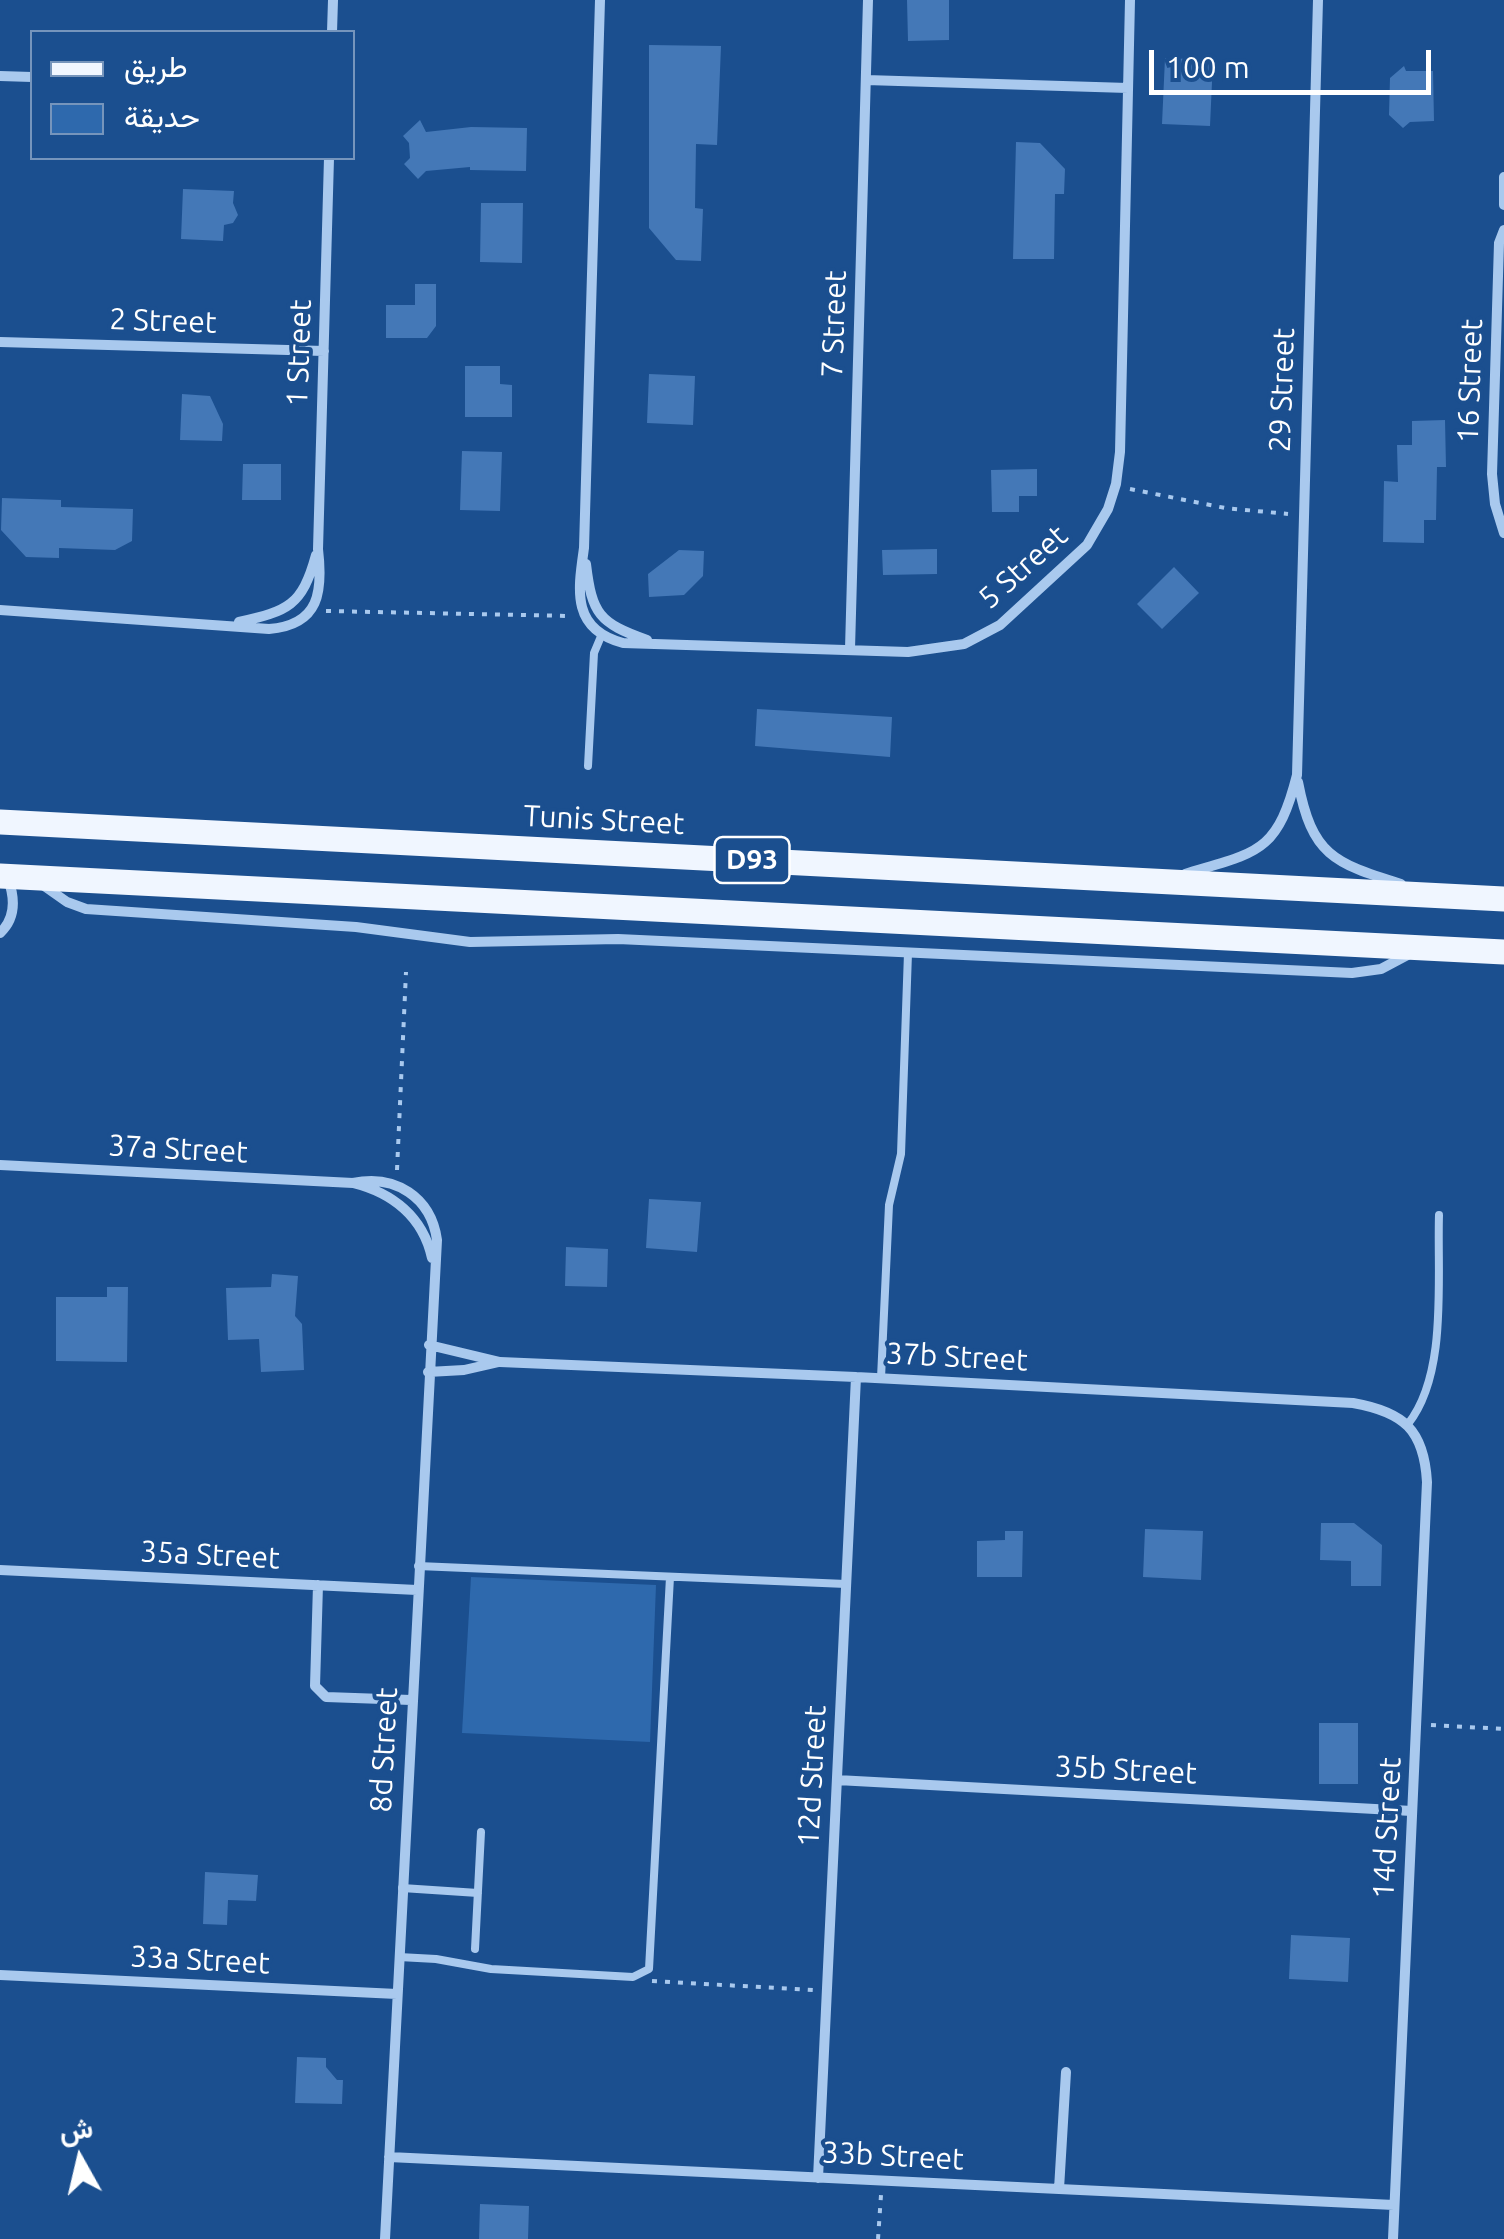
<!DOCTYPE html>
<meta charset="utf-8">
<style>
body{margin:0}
#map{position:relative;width:1504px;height:2239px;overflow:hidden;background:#1b4f8f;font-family:Ubuntu,Vazirmatn,sans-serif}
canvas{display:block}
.legend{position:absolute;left:30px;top:30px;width:325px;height:130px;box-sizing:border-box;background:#1b4f8f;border:2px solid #7695bc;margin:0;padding:12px 18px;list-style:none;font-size:30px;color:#fff}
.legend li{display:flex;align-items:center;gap:20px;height:50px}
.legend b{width:50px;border:2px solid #7695bc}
.north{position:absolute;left:30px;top:2109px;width:100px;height:100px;-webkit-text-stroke:8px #1b4f8f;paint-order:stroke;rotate:352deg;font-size:28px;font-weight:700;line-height:40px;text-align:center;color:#fff}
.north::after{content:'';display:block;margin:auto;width:35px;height:45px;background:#fff;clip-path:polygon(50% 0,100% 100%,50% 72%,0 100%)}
.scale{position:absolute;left:1149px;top:50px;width:282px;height:45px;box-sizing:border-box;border:5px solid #fff;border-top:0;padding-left:12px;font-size:30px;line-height:35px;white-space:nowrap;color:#fff;-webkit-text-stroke:8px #1b4f8f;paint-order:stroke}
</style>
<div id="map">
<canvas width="1504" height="2239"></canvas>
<ul class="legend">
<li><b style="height:12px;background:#f0f6ff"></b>طريق</li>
<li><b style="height:28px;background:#2e69ad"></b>حديقة</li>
</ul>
<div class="north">ش</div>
<div class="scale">100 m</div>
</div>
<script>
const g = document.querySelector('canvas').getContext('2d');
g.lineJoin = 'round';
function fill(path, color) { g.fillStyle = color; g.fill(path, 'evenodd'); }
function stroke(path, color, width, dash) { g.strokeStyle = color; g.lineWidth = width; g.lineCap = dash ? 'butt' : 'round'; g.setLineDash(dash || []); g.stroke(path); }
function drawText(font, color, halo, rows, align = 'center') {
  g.font = font + ' Ubuntu,sans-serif'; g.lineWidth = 8; g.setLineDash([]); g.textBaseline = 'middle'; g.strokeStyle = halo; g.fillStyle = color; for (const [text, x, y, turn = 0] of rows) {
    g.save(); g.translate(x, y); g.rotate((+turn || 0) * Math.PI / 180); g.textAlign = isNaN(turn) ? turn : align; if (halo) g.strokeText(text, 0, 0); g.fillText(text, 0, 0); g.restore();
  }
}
fill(new Path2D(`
 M471,1577L656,1585L650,1742L462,1733Z`), '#2e69ad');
fill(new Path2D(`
 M907,0H949V40L908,41Z
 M649,45L721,46L717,145L696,144L695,208L703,209L701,261L676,260L649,228Z
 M1165,58L1213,60L1210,126L1162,124Z
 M1404,66L1406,71H1433L1434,121L1410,122L1403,128L1389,115L1390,78Z
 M420,120L426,132L471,127L527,128L526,171L470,170V167L426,171L418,179L404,164L410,158L409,143L403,136Z
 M1016,142L1040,143L1065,169L1064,194H1055L1054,259H1013Z
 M183,189L234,191L233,203L238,215L233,223L224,225L223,241L181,239Z
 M481,203H523L522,263L480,262Z
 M415,284H436V326L427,338H386V305H415Z
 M465,366H500V384L512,385V417H465Z
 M649,374L695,376L693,425L647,423Z
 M182,394L210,396L223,424L222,441L180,440Z
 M1445,420L1446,467H1437L1436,520H1424V543L1383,542L1384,481L1398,482L1397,445H1412V421Z
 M462,451L502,452L500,511L460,510Z
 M243,464H281V500H242Z
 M1037,469V496H1019V512H992L991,470Z
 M2,498L61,500V507L133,509L132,541L115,550L59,548V558L26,557L1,530Z
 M937,549V574L883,575L882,550Z
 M679,550L704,551L703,576L684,595L649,597L648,574Z
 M1174,567L1199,593L1162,629L1137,604Z
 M757,709L892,717L890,757L755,746Z
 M649,1199L701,1202L697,1252L646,1248Z
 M566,1247L608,1249L607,1287L565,1286Z
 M272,1274L298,1276L295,1316L302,1324L304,1370L261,1372L259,1339L228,1340L226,1288L271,1287Z
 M107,1287H128L127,1362L56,1361V1297H107Z
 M1321,1523H1354L1382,1545L1381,1586H1351V1561L1320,1560Z
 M1145,1529L1203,1531L1201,1580L1143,1577Z
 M1005,1531H1023L1022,1577H977V1541L1005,1540Z
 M1319,1723H1358V1784H1319Z
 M205,1872L258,1875L256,1901L228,1900L227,1925L203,1924Z
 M1291,1935L1350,1938L1348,1982L1289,1979Z
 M297,2057L326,2058V2067L337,2080H343L342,2104L295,2103Z
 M480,2204L529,2206L528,2239H479Z`), '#4478b7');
stroke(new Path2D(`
 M1130,489L1225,508L1288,514
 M326,611L571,616
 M397,1170L406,972
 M1431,1725L1504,1729
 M652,1981L813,1990
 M878,2239L881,2195`), '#a9c9ee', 4, [5, 8]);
stroke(new Path2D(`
 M588,766L594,653L602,634
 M881,1378L889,1205L901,1154L908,953
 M1408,1424C1448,1374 1437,1278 1439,1215
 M418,1566L846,1584
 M402,1888L478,1893
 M475,1949L481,1832
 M399,1957L436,1959L491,1969L633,1977L649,1969L670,1577`), '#a9c9ee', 8);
stroke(new Path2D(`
 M600,0L584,548C578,590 571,629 623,643L908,652L964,644L1000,625L1087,545L1108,509L1116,484L1120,452L1130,0
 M332,32L333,0
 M0,76L32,77
 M866,80L1128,88
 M1504,177V205
 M1504,230L1499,243L1492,474L1495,504L1504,533
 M0,342L324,351
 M586,564C592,614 599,623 647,640
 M0,610L269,629C320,625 323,591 318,549L329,158
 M239,622C288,611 302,606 316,555
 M850,649L868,0
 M1298,782C1312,855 1333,863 1401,884
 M1185,874C1257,852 1277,854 1297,775L1318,0
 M40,883L67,902L86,909L356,927L470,942L618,939L1352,973L1381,969L1413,952
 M0,933C16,918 15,898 8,879
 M0,1165L353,1183C393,1193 423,1217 432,1258
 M353,1183C395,1174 431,1197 437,1240L385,2239
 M429,1345L500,1362L856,1377L1353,1403C1404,1412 1424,1430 1427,1482L1393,2239
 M428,1372L464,1370L499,1362
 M0,1570L417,1590
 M318,1585L315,1686L326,1697L411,1700
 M837,1780L1412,1811
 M0,1975L397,1994
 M389,2157L1394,2205
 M818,2178L856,1377
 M1059,2189L1066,2072`), '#a9c9ee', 10);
stroke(new Path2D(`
 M0,822L1504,899
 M0,876L1504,952`), '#f0f6ff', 25);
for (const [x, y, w] of [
 [752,860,75]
]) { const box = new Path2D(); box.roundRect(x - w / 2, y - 23, w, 46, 8); g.fillStyle = '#1b4f8f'; g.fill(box); stroke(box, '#fff', 2.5); }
drawText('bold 28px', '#fff', null, [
 ["D93",752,860]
]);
drawText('30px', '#fff', '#1b4f8f', [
 ["2 Street",163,321,2],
 ["7 Street",834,324,-88],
 ["1 Street",299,353,-88],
 ["16 Street",1470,381,-88],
 ["29 Street",1282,390,-88],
 ["5 Street",1023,567,-42],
 ["Tunis Street",604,820,3],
 ["37a Street",178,1149,3],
 ["37b Street",957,1357,3],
 ["35a Street",210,1555,3],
 ["8d Street",384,1750,-87],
 ["35b Street",1126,1770,3],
 ["12d Street",812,1776,-87],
 ["14d Street",1387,1828,-87],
 ["33a Street",200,1960,3],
 ["33b Street",893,2156,3]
]);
</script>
